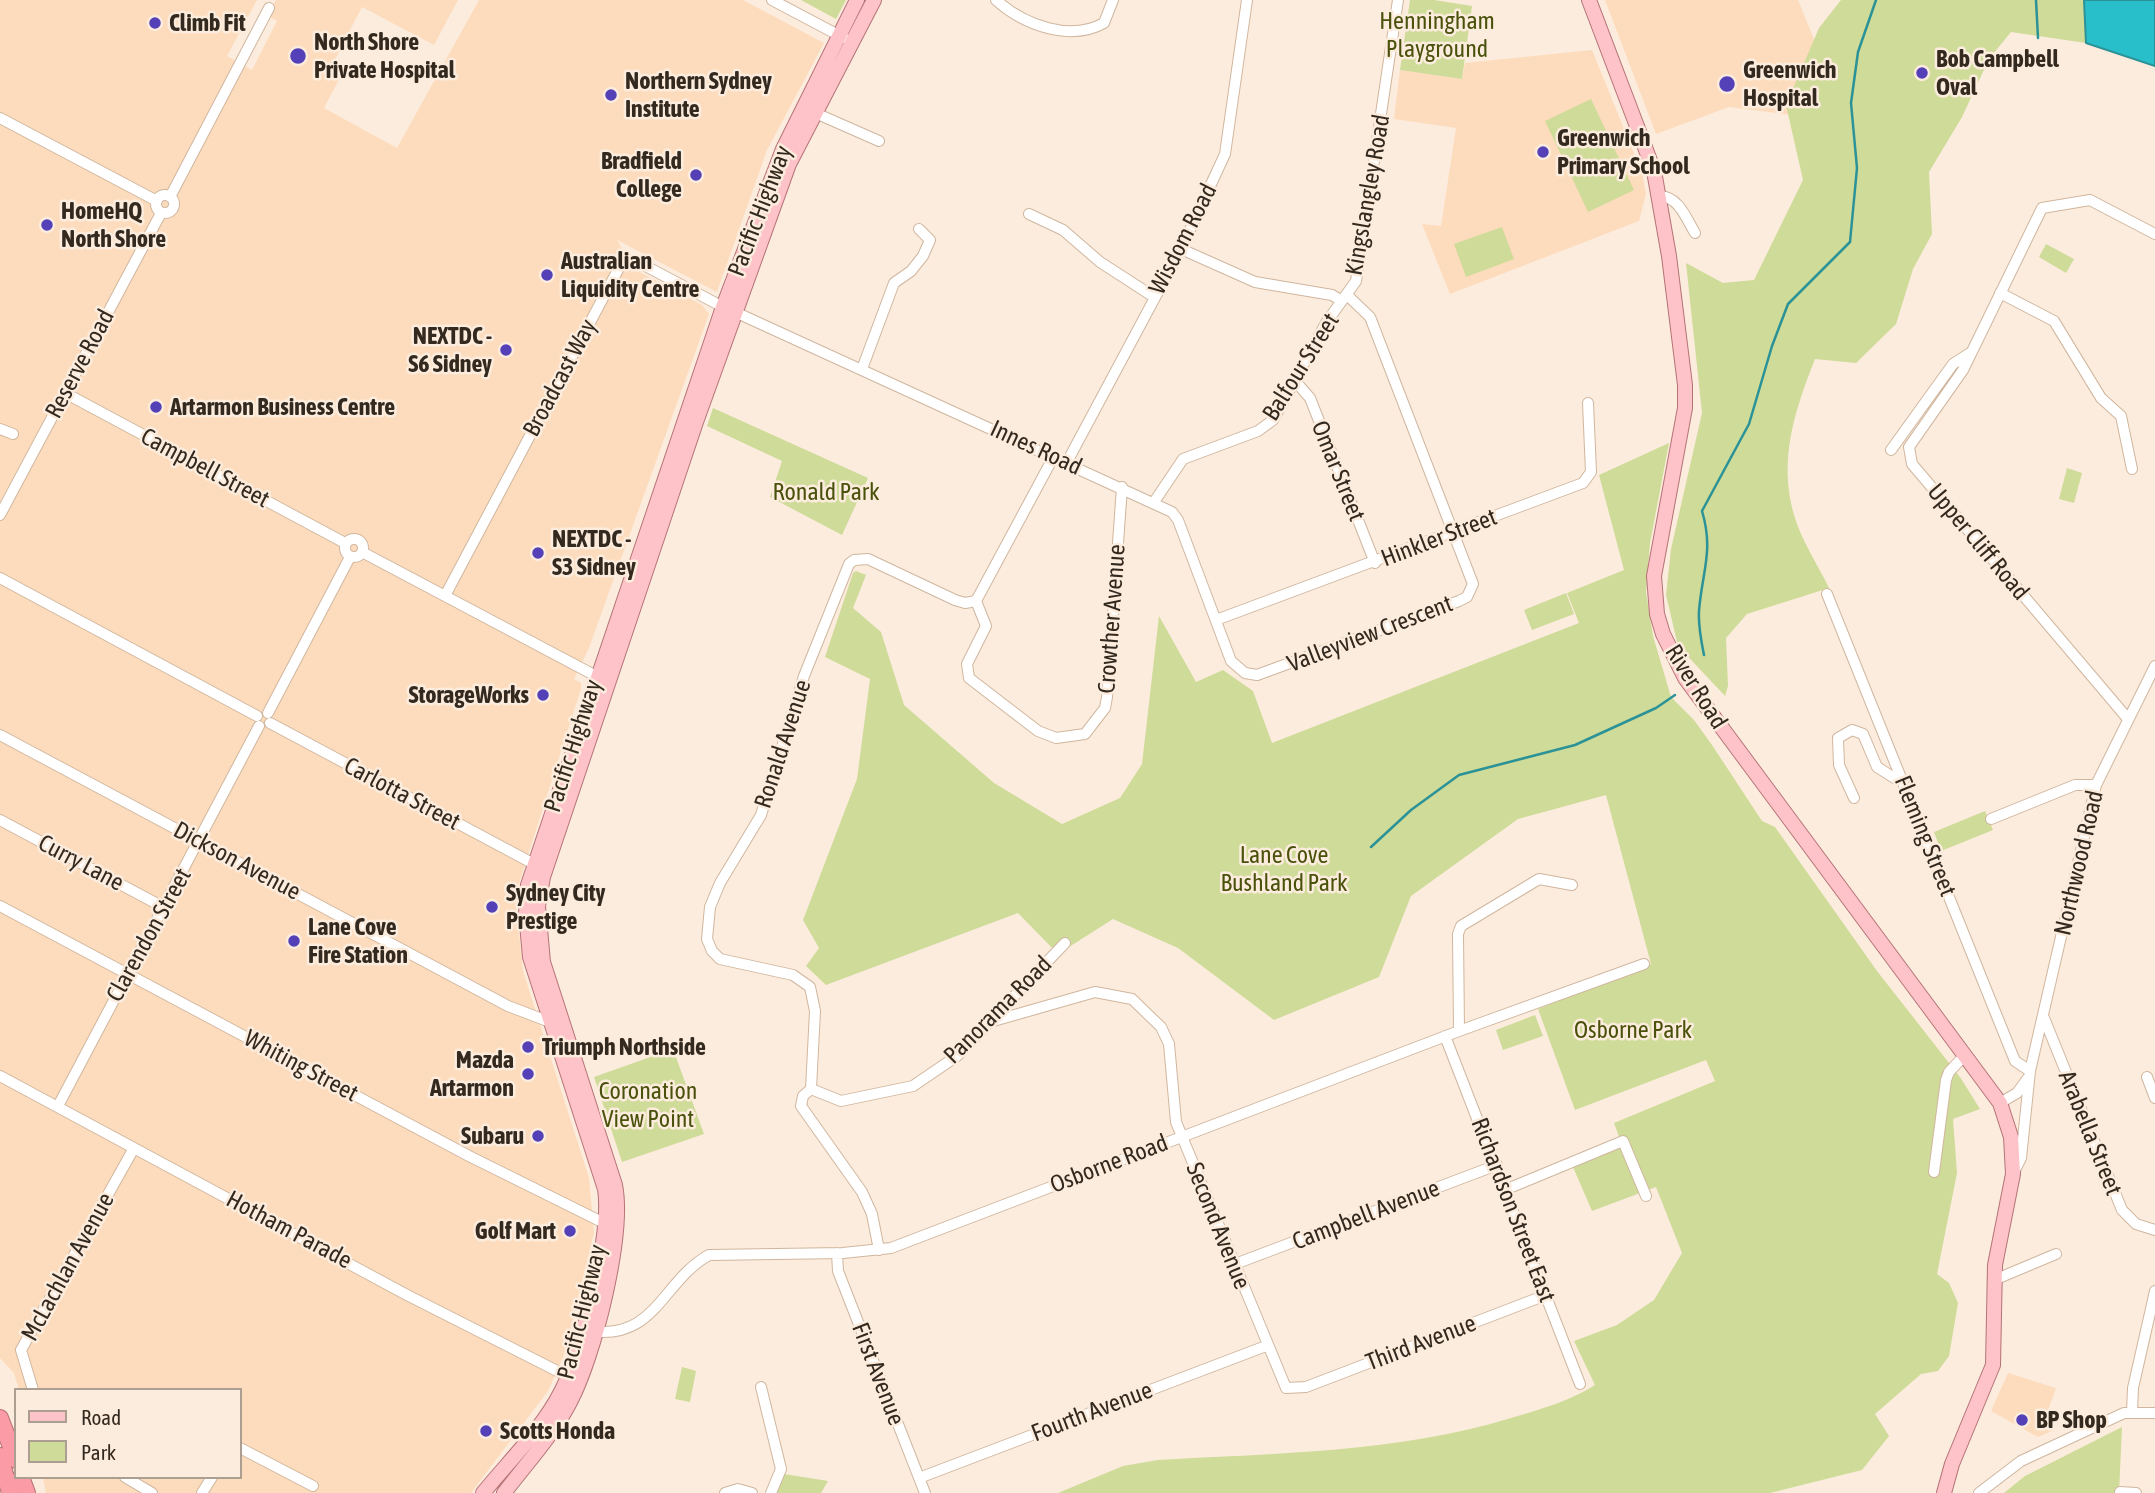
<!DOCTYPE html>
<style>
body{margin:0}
#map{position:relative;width:2155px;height:1493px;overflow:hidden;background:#fcecdd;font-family:"Asap Condensed",sans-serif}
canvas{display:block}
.legend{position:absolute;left:14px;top:1388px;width:228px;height:91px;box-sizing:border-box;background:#fcecdd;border:2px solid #ac9e91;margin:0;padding:9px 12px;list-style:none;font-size:21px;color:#33291f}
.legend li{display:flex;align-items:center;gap:14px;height:35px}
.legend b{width:35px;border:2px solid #ac9e91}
</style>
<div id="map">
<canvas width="2155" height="1493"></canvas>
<ul class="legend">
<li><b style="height:9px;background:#fdc3c9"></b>Road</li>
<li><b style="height:19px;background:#cfdb98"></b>Park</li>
</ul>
</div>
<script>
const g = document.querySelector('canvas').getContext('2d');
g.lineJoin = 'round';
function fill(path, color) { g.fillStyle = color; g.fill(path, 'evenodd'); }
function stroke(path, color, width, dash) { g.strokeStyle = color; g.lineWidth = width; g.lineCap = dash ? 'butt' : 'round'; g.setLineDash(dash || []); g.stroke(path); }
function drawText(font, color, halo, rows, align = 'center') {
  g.font = font + ' "Asap Condensed",sans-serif'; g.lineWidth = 5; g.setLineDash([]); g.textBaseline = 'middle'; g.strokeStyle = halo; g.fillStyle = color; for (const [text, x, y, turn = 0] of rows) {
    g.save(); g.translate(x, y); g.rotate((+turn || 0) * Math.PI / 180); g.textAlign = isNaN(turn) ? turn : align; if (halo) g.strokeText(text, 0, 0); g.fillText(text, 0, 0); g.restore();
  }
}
fill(new Path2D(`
 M0,0H257L227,56L252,70L277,21L268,16L276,0H458L434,45L362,7L331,67L342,74L324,108L397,148L479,0H743L824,43L767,150L717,292L617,240L634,269L702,305L709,314L589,648L574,679L581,683V689L515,896L523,971L589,1178L594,1233L564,1355L548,1391L471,1493H46L43,1477H240V1390H19L14,1373L0,1358Z
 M1605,0H1798L1823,61L1807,117L1729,107L1656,134Z
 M1592,50L1642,173L1646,194L1639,221L1450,294L1422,224L1441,226L1456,128L1394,119L1400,70L1462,79L1465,63Z
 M2008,1373L2056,1388L2046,1416L2054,1430L2038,1437L1991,1411Z`), '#fddcbd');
fill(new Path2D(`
 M801,0H846L836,19Z
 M1410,0H1434L1472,6L1462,79L1400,70Z
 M1841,0H2084L2086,43L2011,32L1989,59L1962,117L1929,172L1932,234L1913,269L1896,324L1856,363L1815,359C1795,410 1778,459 1794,515C1801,540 1818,565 1829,588L1747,614L1726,638L1728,686L1725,696L1678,646L1666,595L1671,549L1702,413L1686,263L1723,283L1754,280L1803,180L1786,105L1819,28Z
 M1591,99L1634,190L1588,212L1545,121Z
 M1502,227L1514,259L1466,277L1454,244Z
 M2046,244L2074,259L2066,273L2039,257Z
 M713,408L868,478L842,535L770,497L782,461L707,426Z
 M1669,443L1650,543L1646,592L1653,636L1671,697L1694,720L1712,745L1762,821L1775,827L1877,971L1960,1077L1980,1109L1953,1119L1957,1173L1937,1274L1949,1283L1958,1303L1949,1356L1938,1371L1921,1374L1875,1414L1889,1436L1862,1470L1770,1493H1058L1123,1466L1158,1460C1277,1453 1397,1453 1511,1418C1541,1409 1568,1402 1595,1385L1574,1341L1617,1325L1654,1300L1682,1253L1656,1187L1592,1211L1573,1167L1620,1139L1614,1123L1715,1081L1706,1060L1575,1110L1538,1009L1651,964L1606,795L1518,819L1411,896L1379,977L1274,1020L1178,948L1113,919L1058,954L1018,913L826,985L806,966L819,948L803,920L857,779L870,679L825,657L853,573L856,571L866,575L853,608L881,632L904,705L994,783L1062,824L1120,798L1142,764L1159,616L1196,682L1223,670L1253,691L1272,743L1579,623L1567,593L1624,570L1599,475Z
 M2067,468L2082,473L2074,503L2059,499Z
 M1566,593L1574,614L1532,630L1524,610Z
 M1985,811L1993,830L1941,851L1934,832Z
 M1535,1015L1543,1036L1503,1050L1496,1030Z
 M673,1049L704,1134L622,1162L594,1077Z
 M682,1367L696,1371L690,1402L675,1399Z
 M2122,1427L2119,1493H2004L2025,1476Z
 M784,1474L828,1481L821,1493H776Z`), '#cfdb98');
const water = new Path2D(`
 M2084,0H2155V66L2086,43Z`);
fill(water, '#28bfca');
stroke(water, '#2b9297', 2);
stroke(new Path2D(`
 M2036,0L2038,38
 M1704,655C1701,640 1698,626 1699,611C1702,572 1714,551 1702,511L1749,424L1772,346L1788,304L1850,242L1857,168L1851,103L1858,52L1876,0
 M1371,847L1411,810L1459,775L1575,745L1656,708L1675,695`), '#2b9297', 2.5);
const minor = new Path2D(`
 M772,0L844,38
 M996,0C1024,25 1070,42 1104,23L1113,0
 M813,112L879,141
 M0,118L157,201
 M156 204a9 9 0 1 1 18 0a9 9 0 1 1-18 0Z
 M1660,196C1679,197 1686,218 1695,233
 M170,197L269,8
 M1029,214L1063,230L1100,262L1154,297
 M1181,249L1255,282L1332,295L1342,301
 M2000,293L2054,321L2101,398L2121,416L2132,469
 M735,312L1172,512L1178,520L1231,661L1245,673L1257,675L1459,601L1467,597L1473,584L1370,317L1347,295
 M862,369L894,283L911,271L923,256L930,240L919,229
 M1296,382L1310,398L1375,563
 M65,393L345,543
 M0,429L13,434
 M1891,450L1953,364L1970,353
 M1067,462L1181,249L1225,154L1247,0
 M1154,502L1183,459L1258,431L1273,420L1326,323L1356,281L1398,0
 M0,515L161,213
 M345 548a9 9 0 1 1 18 0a9 9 0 1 1-18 0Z
 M362,552L596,676
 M0,578L257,716
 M446,594L621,264L627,259L638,262L723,307
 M1827,594L2015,1061L2030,1071
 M976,601L986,626L967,664L969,678L1038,731L1056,738L1085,734L1105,708L1107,697L1122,487
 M1216,620L1583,483L1591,472L1588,403
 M268,713L350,557
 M2128,719L1912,464L1909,447L1963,370L2042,208L2090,200L2155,234
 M270,723L534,864
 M0,735L508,1006L550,1022
 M1854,798L1839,765L1838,738L1852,730L1863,734L1877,767L1896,779L1901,778
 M1991,819L2075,785H2096
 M0,820L163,907
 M0,906L469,1156L604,1223
 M2044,1018L2122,1210L2136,1224L2155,1230
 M990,1022L1095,992L1132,999L1161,1027L1169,1044L1176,1122L1286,1388L1306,1387L1546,1295
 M1459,1031L1458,934L1461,926L1539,879L1572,885
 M1445,1036L1580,1384
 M0,1076L407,1295L573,1379
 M2147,1077L2155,1098
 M811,1089L841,1101L913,1086L957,1056L1065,943
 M2000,1103L2017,1093L2028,1078
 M58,1106L259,726
 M1934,1172L1946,1080L1949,1072L1964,1056
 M2014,1172L2021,1158L2030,1071L2096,785L2155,666
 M1507,1189L1623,1141L1646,1196
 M879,1250L872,1214L862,1192L801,1106L803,1096L811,1089L815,1011L810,987L793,975L720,959L712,951L707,939L710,907L720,883L761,815L804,676L849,564L854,560L868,559L955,600L965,603L976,601L1054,456
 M837,1253L838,1271L925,1493
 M1235,1264L1497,1165
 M1994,1280L2056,1254
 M589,1331C656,1341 662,1281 709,1255L843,1253L891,1248L1459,1031L1644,964
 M761,1387L781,1469L771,1493
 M33,1390L21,1350L134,1148
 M2132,1412L2133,1388L2155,1291
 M240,1448L313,1486
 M125,1477L152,1493
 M919,1478L1266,1346
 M2120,1492L2136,1493
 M202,1493L212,1477
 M725,1493L738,1489L752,1493
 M1979,1493L2021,1461L2124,1413H2155`);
const major = new Path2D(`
 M1589,0L1654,171L1669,256L1685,385V408L1654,576L1657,614L1663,634L1685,678L2000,1103L2011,1137L2013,1174L1995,1265L1993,1365L1952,1464L1944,1493
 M483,1493C509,1461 542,1429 561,1392C582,1351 612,1233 605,1189L530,957L526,913L528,885L723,307L783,149L857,0
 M504,1493C526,1464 553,1435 570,1402C594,1357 625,1235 615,1185L543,962L538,906L543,877L696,422L789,164L874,0`);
const highway = new Path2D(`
 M0,1418L16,1460
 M0,1456L10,1493
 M21,1477L27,1493`);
stroke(minor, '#d0b69e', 12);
stroke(major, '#b57376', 16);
stroke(highway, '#b57376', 18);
stroke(minor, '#fff', 10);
stroke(major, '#fdc3c9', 14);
stroke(highway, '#fb9ba5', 16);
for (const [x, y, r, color] of [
 [155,23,7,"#5440b7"],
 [298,56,9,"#5440b7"],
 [1922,73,7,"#5440b7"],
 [1727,84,9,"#5440b7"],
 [611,95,7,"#5440b7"],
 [1543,152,7,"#5440b7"],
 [696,175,7,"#5440b7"],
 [47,225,7,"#5440b7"],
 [547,275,7,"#5440b7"],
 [506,350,7,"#5440b7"],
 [156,407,7,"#5440b7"],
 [538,553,7,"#5440b7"],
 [543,695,7,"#5440b7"],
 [492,907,7,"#5440b7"],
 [294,941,7,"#5440b7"],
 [528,1047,7,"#5440b7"],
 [528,1074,7,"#5440b7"],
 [538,1136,7,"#5440b7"],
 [570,1231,7,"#5440b7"],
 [2022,1420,7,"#5440b7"],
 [486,1431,7,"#5440b7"]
]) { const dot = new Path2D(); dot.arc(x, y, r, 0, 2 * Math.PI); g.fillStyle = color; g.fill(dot); stroke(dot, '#fcecdd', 2.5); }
drawText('24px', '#49510b', '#fcecdd', [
 ["Henningham",1437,21],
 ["Playground",1437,49],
 ["Ronald Park",826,492],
 ["Lane Cove",1284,855],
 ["Bushland Park",1284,883],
 ["Osborne Park",1633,1030],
 ["Coronation",648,1091],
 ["View Point",648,1119]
]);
drawText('bold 24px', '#33291f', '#fcecdd', [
 ["Climb Fit",169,23],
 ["North Shore",314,42],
 ["Private Hospital",314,70],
 ["Bob Campbell",1936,59],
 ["Oval",1936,87],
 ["Greenwich",1743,70],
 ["Hospital",1743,98],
 ["Northern Sydney",625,81],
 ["Institute",625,109],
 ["Greenwich",1557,138],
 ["Primary School",1557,166],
 ["Bradfield",682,161,"right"],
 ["College",682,189,"right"],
 ["HomeHQ",61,211],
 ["North Shore",61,239],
 ["Australian",561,261],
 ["Liquidity Centre",561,289],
 ["NEXTDC -",492,336,"right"],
 ["S6 Sidney",492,364,"right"],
 ["Artarmon Business Centre",170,407],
 ["NEXTDC -",552,539],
 ["S3 Sidney",552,567],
 ["StorageWorks",529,695,"right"],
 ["Sydney City",506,893],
 ["Prestige",506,921],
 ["Lane Cove",308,927],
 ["Fire Station",308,955],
 ["Triumph Northside",542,1047],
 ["Mazda",514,1060,"right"],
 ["Artarmon",514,1088,"right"],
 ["Subaru",524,1136,"right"],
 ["Golf Mart",556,1231,"right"],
 ["BP Shop",2036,1420],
 ["Scotts Honda",500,1431]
], 'left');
drawText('24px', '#33291f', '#fcecdd', [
 ["Kingslangley Road",1368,195,-80],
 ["Pacific Highway",760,211,-69],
 ["Wisdom Road",1183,239,-63],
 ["Reserve Road",80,364,-62],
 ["Balfour Street",1301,367,-58],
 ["Broadcast Way",560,378,-62],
 ["Innes Road",1036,448,25],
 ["Campbell Street",205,468,28],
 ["Omar Street",1338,471,68],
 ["Hinkler Street",1439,538,-21],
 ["Upper Cliff Road",1978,542,50],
 ["Crowther Avenue",1112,619,-86],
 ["Valleyview Crescent",1370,634,-21],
 ["River Road",1696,687,58],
 ["Ronald Avenue",783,744,-72],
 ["Pacific Highway",573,746,-72],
 ["Carlotta Street",402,794,28],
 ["Fleming Street",1925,836,68],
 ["Dickson Avenue",237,861,28],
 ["Curry Lane",81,863,28],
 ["Northwood Road",2079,863,-77],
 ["Clarendon Street",149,935,-61],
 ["Panorama Road",998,1010,-45],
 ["Whiting Street",301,1066,28],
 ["Arabella Street",2090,1133,68],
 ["Osborne Road",1109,1164,-21],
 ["Richardson Street East",1513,1210,69],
 ["Campbell Avenue",1366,1215,-21],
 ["Second Avenue",1218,1226,68],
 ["Hotham Parade",289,1230,28],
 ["McLachlan Avenue",68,1267,-61],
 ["Pacific Highway",582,1312,-76],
 ["Third Avenue",1421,1343,-21],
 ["First Avenue",878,1374,69],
 ["Fourth Avenue",1092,1412,-21]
]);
</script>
